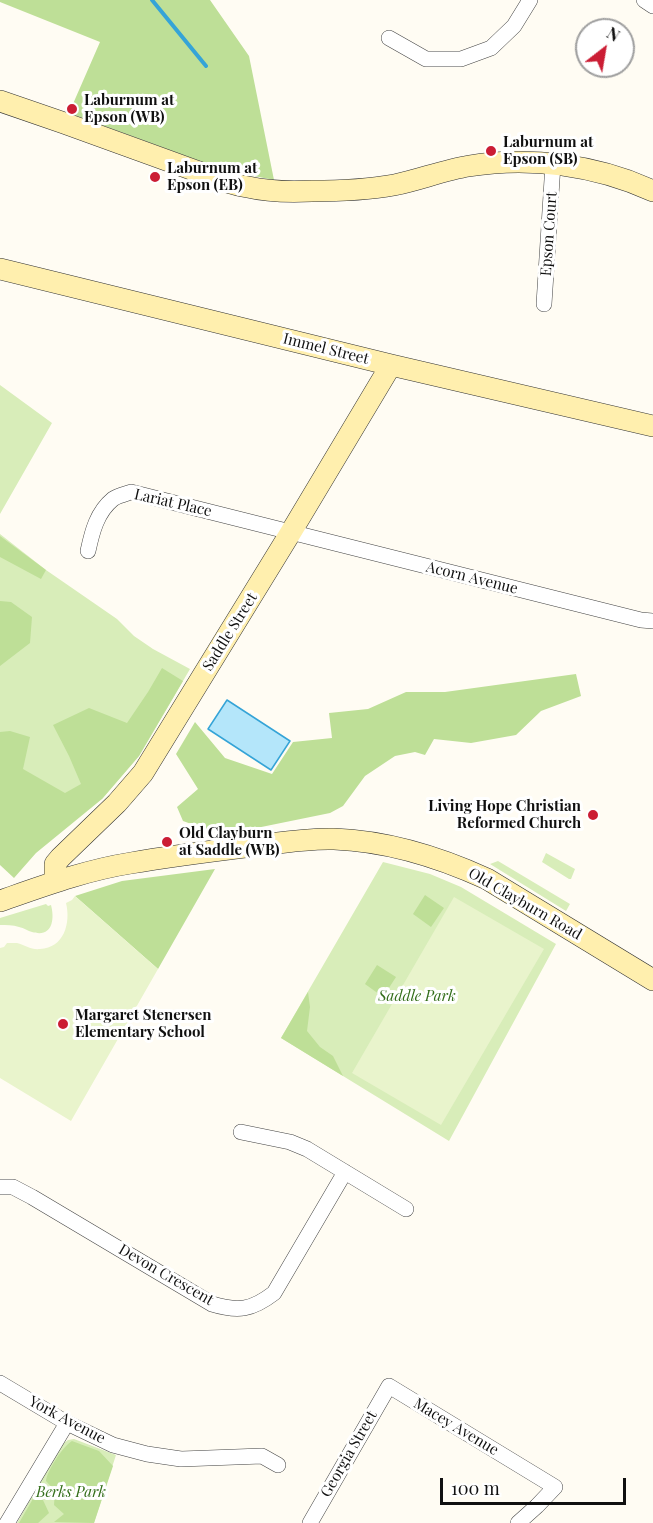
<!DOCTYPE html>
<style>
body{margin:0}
#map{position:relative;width:653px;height:1523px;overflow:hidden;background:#fffcf3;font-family:"Playfair Display",serif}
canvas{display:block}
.north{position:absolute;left:575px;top:18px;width:60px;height:60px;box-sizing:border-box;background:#fff;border:2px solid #9f9f9f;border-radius:50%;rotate:31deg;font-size:16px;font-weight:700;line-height:24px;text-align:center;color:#101010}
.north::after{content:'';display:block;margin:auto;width:21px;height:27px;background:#cb1d34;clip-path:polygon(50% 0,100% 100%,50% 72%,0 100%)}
.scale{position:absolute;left:440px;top:1478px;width:186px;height:27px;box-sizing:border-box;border:3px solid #101010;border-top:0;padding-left:8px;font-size:18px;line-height:21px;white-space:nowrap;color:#101010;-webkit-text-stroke:4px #fff;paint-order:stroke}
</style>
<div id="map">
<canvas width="653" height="1523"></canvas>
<div class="north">N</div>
<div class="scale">100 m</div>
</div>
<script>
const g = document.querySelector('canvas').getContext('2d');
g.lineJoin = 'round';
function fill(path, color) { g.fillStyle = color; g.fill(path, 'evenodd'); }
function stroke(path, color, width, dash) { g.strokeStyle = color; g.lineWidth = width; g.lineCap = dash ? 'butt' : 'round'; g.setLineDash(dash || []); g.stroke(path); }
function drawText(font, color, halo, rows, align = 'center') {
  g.font = font + ' "Playfair Display",serif'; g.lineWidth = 6; g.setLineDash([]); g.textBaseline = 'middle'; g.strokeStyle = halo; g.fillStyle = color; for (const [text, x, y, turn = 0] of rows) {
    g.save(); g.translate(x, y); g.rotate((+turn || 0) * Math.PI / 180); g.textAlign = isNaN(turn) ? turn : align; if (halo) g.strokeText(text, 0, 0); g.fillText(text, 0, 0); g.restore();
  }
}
fill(new Path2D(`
 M0,385L52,423L0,514Z
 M0,534L46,570L117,619L134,636L153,649L190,669L139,756L102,799L0,816Z
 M546,853L575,869L571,879H569L542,862Z
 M498,861L570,904L566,911L490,864Z
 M383,862L430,874L461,887L556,944L449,1141L281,1038Z
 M46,904L48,906L51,905C55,920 52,938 32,932C28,931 24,928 19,927C13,925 6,925 0,925V918Z
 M74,1439L116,1455L94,1523H17L61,1445L68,1440Z`), '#d8edb9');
fill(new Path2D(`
 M0,0H210L249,56L274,180L224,170L69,113L100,42L0,2Z
 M0,536L46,570L41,579L0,557Z
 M0,601L11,602L32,617L30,643L0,666Z
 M162,668L183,681L139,756L102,799L36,853L14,878L0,865V732L10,731L30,737L23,769L65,793L81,784L69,756L53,725L89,708L127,723L148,692Z
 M576,674L581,696L541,711L516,735L471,743L434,739L425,755L415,752L395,756L365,776L343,806L330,813L222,835L183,821L177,807L198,789L176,754L195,722L225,758L272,774L293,742L332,738L329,713L368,709L406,692H445Z
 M215,869L158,969L75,896L122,881Z
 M425,895L444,908L431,927L413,914Z
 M377,965L396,977L383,997L365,984Z
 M308,992L310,1007L307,1031L320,1047L333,1056L343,1076L281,1038Z
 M72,1441L99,1451L113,1466L94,1523L54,1522L64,1514L54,1505L55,1491L46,1481C47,1471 63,1446 72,1441Z
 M34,1497L43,1500L49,1513L38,1523H19Z`), '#bedf97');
fill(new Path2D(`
 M75,896L158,969L71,1121L0,1078V948L4,947L7,943C8,943 16,943 17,943C25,945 31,950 40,949C64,948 71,923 66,903L72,900Z
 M454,897L544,949L441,1125L352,1073Z`), '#e9f4cc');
const water = new Path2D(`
 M227,700L290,741L271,770L208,729Z`);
fill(water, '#b4e6fa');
stroke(water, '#35a4d7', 1.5);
stroke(new Path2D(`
 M152,0L206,66`), '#35a4d7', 4);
const street = new Path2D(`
 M644,0L653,6
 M389,38L426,59H461L491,48L514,26L530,0
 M544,304L553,164
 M88,551C92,532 97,512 113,499C117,496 125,494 131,492L641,620L653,621
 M241,1132L290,1142L307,1149L406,1209
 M0,1187H13L32,1197L212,1304C238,1312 252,1310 274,1293L345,1172
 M0,1383L67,1423L113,1445L147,1454L181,1459L262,1456L278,1465
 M7,1523L67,1423
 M310,1523L389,1386L555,1487L537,1506L518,1523`);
const secondary = new Path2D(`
 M0,101L64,123L221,180C230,183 239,186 248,187C269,192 290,192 312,191C339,191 366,190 394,185C419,180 444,170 469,166C530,156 597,165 653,191
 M0,269L391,365L653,426
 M55,882V864L60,858L117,803L143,773L291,532L391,365
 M0,901C43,886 86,870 131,863C171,856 212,851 253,846C279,843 308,838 334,839C388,841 439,857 487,879L653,980`);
stroke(street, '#434343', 16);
stroke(secondary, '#323232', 22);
stroke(street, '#fff', 15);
stroke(secondary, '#ffefae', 21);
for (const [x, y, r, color] of [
 [72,109,6,"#cb1d34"],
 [491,151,6,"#cb1d34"],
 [155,177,6,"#cb1d34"],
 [593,815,6,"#cb1d34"],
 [167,842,6,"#cb1d34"],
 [63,1024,6,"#cb1d34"]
]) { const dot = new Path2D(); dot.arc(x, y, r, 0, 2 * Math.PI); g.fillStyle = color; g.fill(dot); stroke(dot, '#fff', 2); }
drawText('bold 15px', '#101010', '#fff', [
 ["Laburnum at",84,100],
 ["Epson (WB)",84,117],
 ["Laburnum at",503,142],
 ["Epson (SB)",503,159],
 ["Laburnum at",167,168],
 ["Epson (EB)",167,185],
 ["Living Hope Christian",581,806,"right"],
 ["Reformed Church",581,823,"right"],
 ["Old Clayburn",179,833],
 ["at Saddle (WB)",179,850],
 ["Margaret Stenersen",75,1015],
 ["Elementary School",75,1032]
], 'left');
drawText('15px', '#101010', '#fff', [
 ["Epson Court",549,234,-86],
 ["Immel Street",326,349,14],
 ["Lariat Place",173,503,13],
 ["Acorn Avenue",472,578,14],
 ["Saddle Street",230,632,-58],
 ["Old Clayburn Road",525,904,30],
 ["Devon Crescent",166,1275,30],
 ["York Avenue",67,1420,28],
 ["Macey Avenue",456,1427,31],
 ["Georgia Street",349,1454,-60]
]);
drawText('italic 15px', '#336e1a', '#fff', [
 ["Saddle Park",417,996],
 ["Berks Park",71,1492]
]);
</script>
